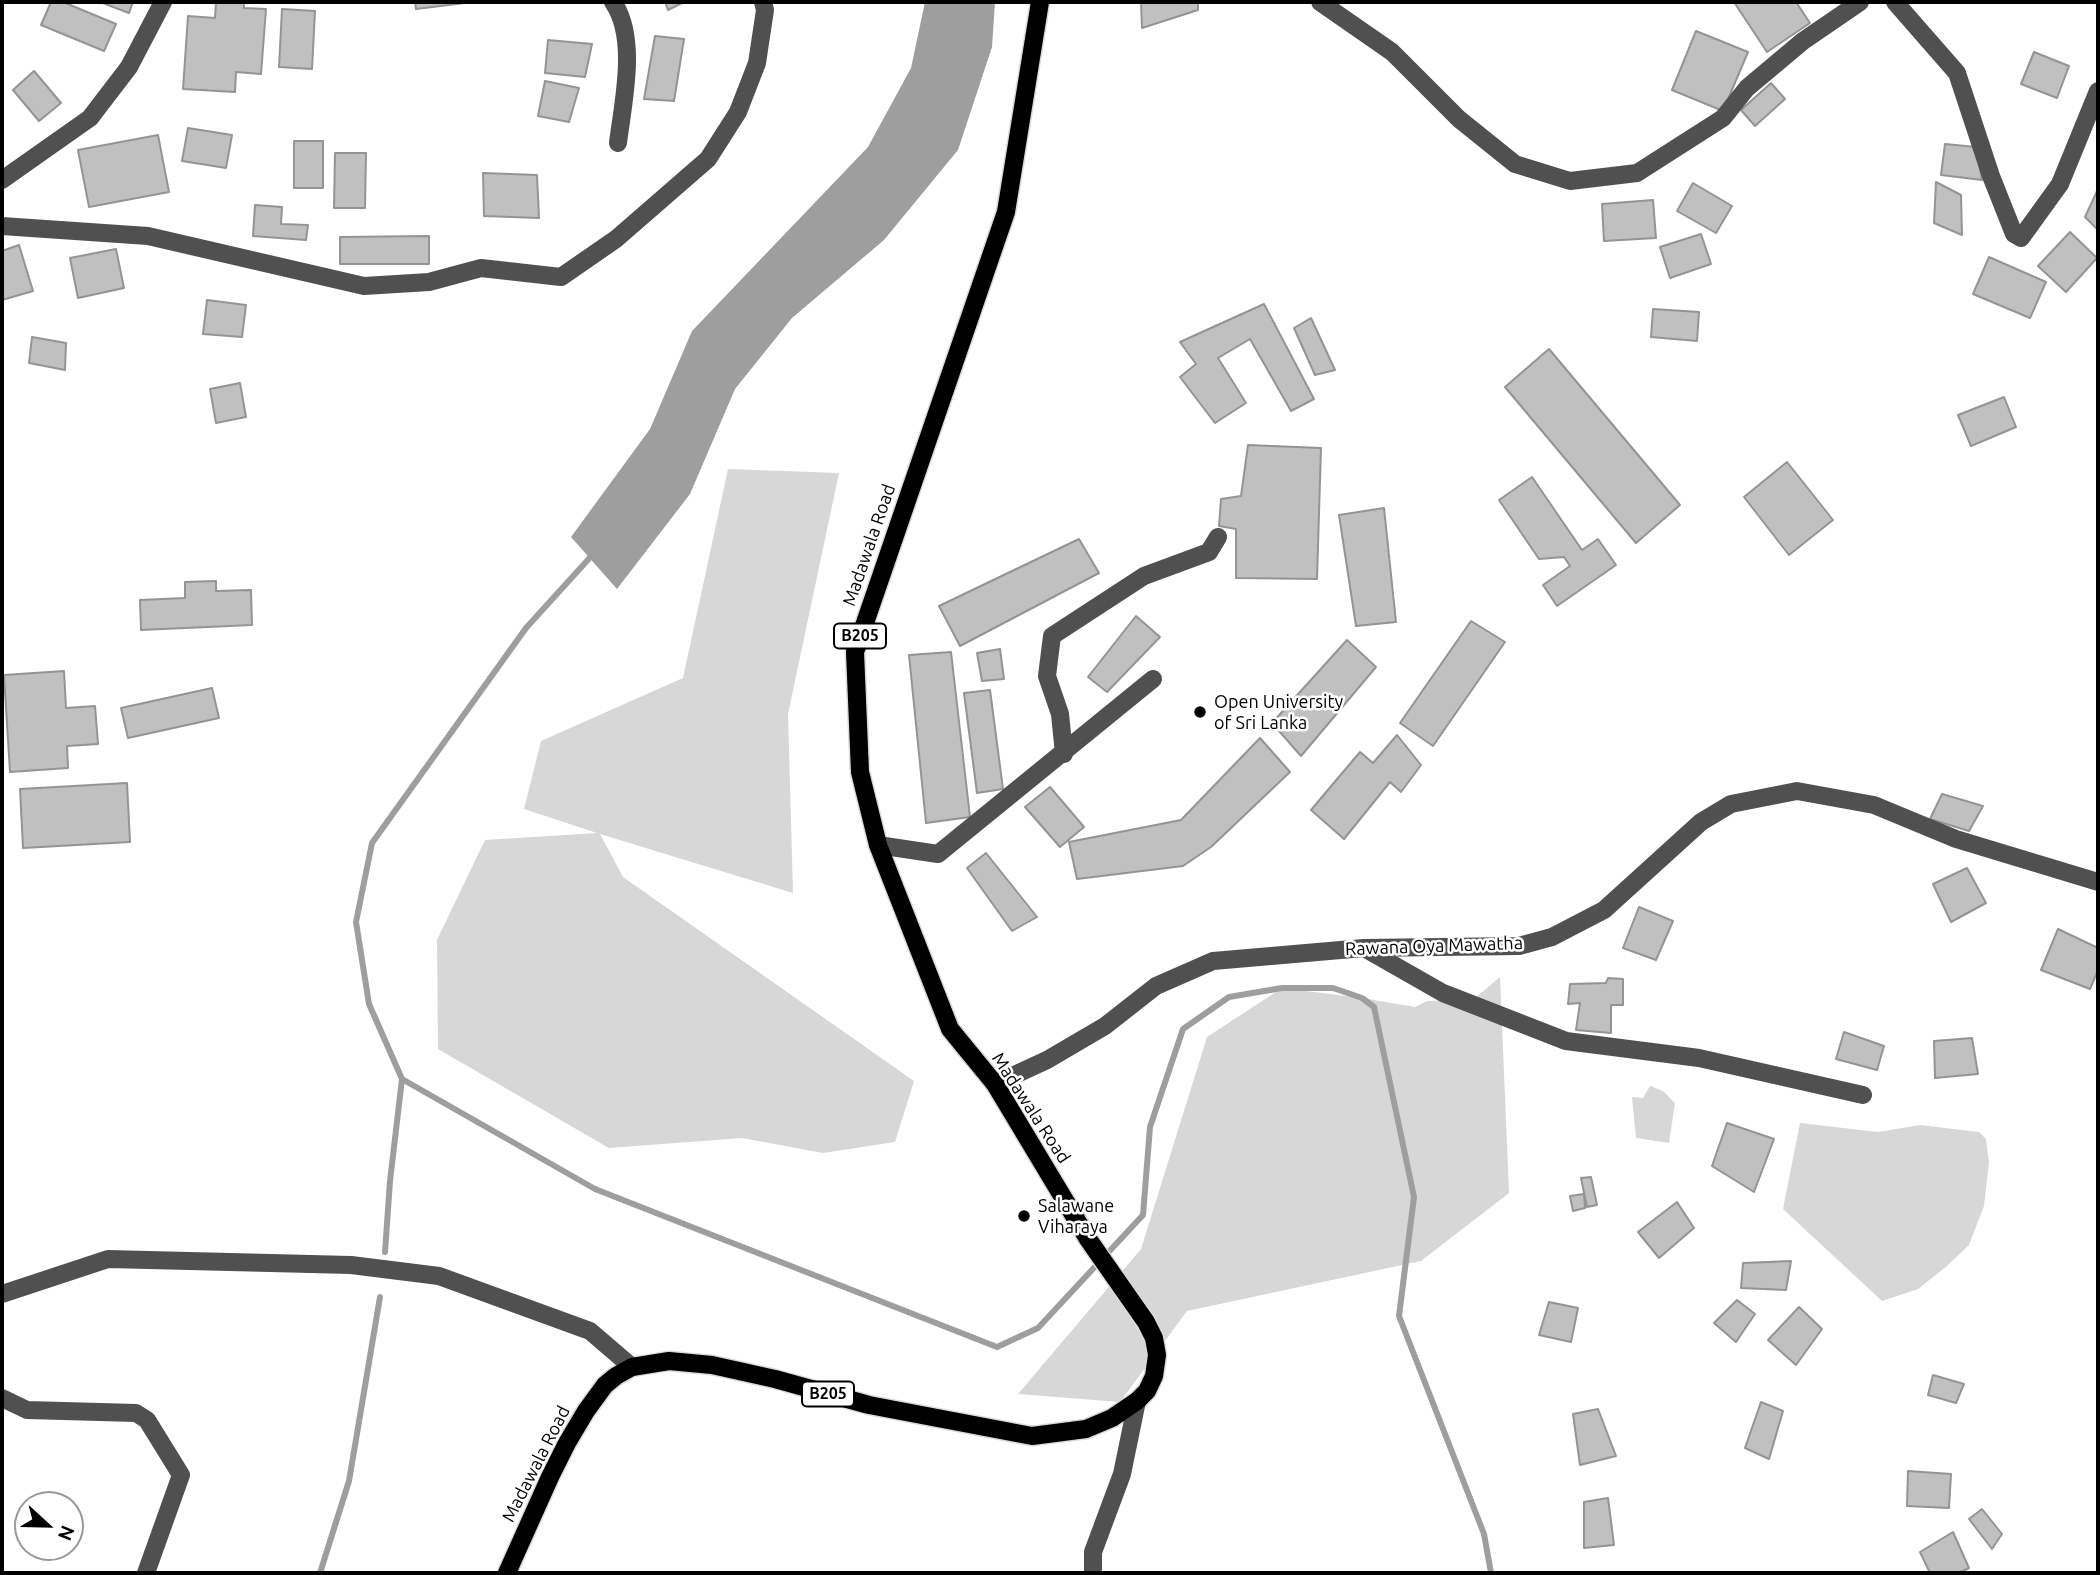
<!DOCTYPE html>
<style>
body{margin:0}
#map{position:relative;width:2100px;height:1575px;overflow:hidden;background:#fff;font-family:Ubuntu,sans-serif}
canvas{display:block}
.frame{position:absolute;inset:0;border:4px solid #000;pointer-events:none}
.north{position:absolute;left:14px;top:1491px;width:70px;height:70px;box-sizing:border-box;background:#fff;border:2px solid #999;border-radius:50%;rotate:112deg;font-size:19px;font-weight:700;line-height:28px;text-align:center;color:#000}
.north::after{content:'';display:block;margin:auto;width:24px;height:32px;background:#000;clip-path:polygon(50% 0,100% 100%,50% 72%,0 100%)}
</style>
<div id="map">
<canvas width="2100" height="1575"></canvas>
<div class="frame"></div>
<div class="north">N</div>
</div>
<script>
const g = document.querySelector('canvas').getContext('2d');
g.lineJoin = 'round';
function fill(path, color) { g.fillStyle = color; g.fill(path, 'evenodd'); }
function stroke(path, color, width, dash) { g.strokeStyle = color; g.lineWidth = width; g.lineCap = dash ? 'butt' : 'round'; g.setLineDash(dash || []); g.stroke(path); }
function drawText(font, color, halo, rows, align = 'center') {
  g.font = font + ' Ubuntu,sans-serif'; g.lineWidth = 5; g.setLineDash([]); g.textBaseline = 'middle'; g.strokeStyle = halo; g.fillStyle = color; for (const [text, x, y, turn = 0] of rows) {
    g.save(); g.translate(x, y); g.rotate((+turn || 0) * Math.PI / 180); g.textAlign = isNaN(turn) ? turn : align; if (halo) g.strokeText(text, 0, 0); g.fillText(text, 0, 0); g.restore();
  }
}
fill(new Path2D(`
 M728,469L839,473L788,714L793,893L600,834L623,877L914,1081L895,1142L823,1153L742,1138L609,1148L438,1049L437,940L485,840L597,833L524,809L541,741L683,678Z
 M1500,977L1509,1193L1421,1261L1187,1311L1120,1402L1018,1394L1141,1249L1207,1037L1282,988L1362,998L1415,1007L1427,1001L1474,999Z
 M1650,1086L1663,1091L1675,1103L1669,1143L1636,1138L1632,1097L1643,1098Z
 M1800,1123L1878,1132L1920,1125L1979,1132L1986,1139L1989,1162L1984,1206L1969,1245L1947,1266L1918,1289L1882,1301L1783,1209Z`), '#d7d7d7');
fill(new Path2D(`
 M925,2H995L992,47L958,150L884,240L792,318L735,389L690,494L617,589L571,537L650,429L692,331L868,147L911,68Z`), '#9e9e9e');
stroke(new Path2D(`
 M595,552L526,628L372,843L356,922L369,1004L402,1079L595,1189L997,1347L1038,1328L1143,1215L1150,1127L1183,1029L1229,997L1282,988H1333L1362,998L1374,1007L1414,1197L1399,1316L1484,1534L1491,1573
 M385,1252L390,1181L402,1079
 M320,1573L349,1481L380,1297`), '#9e9e9e', 6);
const building = new Path2D(`
 M51,2H63L116,24L104,51L41,25Z
 M100,2H133L129,13Z
 M216,2H244V8L266,9L261,74L236,72L235,92L183,89L188,16L215,18Z
 M415,2H465V3L416,9Z
 M665,2H684L668,10Z
 M1141,2H1198V10L1142,28Z
 M1734,2H1796L1810,23L1767,52Z
 M282,9L315,11L312,69L279,67Z
 M1696,31L1748,52L1723,111L1672,90Z
 M655,36L684,39L674,101L644,99Z
 M548,40L592,44L585,77L545,73Z
 M2034,52L2069,66L2057,98L2021,84Z
 M34,71L61,103L39,121L13,90Z
 M545,81L579,88L569,122L538,116Z
 M1771,83L1785,99L1755,126L1741,110Z
 M188,128L232,135L226,168L182,161Z
 M158,135L169,192L89,207L78,150Z
 M294,141H323V188H294Z
 M1945,144L1976,147L1982,180L1941,175Z
 M335,153H366L365,208H334Z
 M483,173L537,175L539,218L484,216Z
 M1936,182L1961,195L1962,235L1934,223Z
 M1693,183L1732,206L1716,233L1677,211Z
 M2098,189V230L2085,217Z
 M1653,200L1656,238L1604,241L1602,204Z
 M255,205L282,207L281,224L308,225L306,240L253,236Z
 M2070,232L2097,258L2066,292L2038,266Z
 M1701,234L1711,264L1670,278L1660,247Z
 M429,236V264H340V237Z
 M19,245L33,291L2,300V251Z
 M116,249L124,288L78,298L70,258Z
 M1989,257L2046,282L2030,318L1973,294Z
 M207,300L246,305L242,337L203,334Z
 M1264,304L1314,399L1291,411L1250,339L1218,358L1246,403L1215,423L1180,377L1196,364L1180,342Z
 M1653,309L1699,312L1697,341L1651,337Z
 M1311,318L1335,370L1315,375L1294,328Z
 M32,337L66,343L65,370L29,363Z
 M1549,349L1680,505L1636,543L1505,387Z
 M240,383L246,417L216,423L210,389Z
 M2004,397L2016,427L1971,446L1958,415Z
 M1248,445L1321,448L1317,579L1236,578V529L1219,526L1221,499L1241,496Z
 M1787,462L1833,520L1789,555L1744,497Z
 M1532,477L1582,550L1598,539L1616,565L1557,606L1543,585L1570,566L1564,557L1539,559L1499,500Z
 M1384,508L1396,622L1356,626L1339,515Z
 M1079,539L1099,573L960,646L939,606Z
 M216,581V591L251,590L252,625L141,630L140,600L185,598V582Z
 M1136,616L1160,637L1107,692L1088,677Z
 M1471,621L1505,642L1433,746L1400,723Z
 M1347,640L1376,667L1301,756L1272,723Z
 M1000,649L1004,679L982,681L977,653Z
 M951,652L970,817L926,823L909,655Z
 M64,671L66,708L95,706L98,744L67,746L68,768L10,772L4,675Z
 M212,688L219,718L128,738L121,708Z
 M990,690L1003,789L977,793L964,693Z
 M1397,735L1421,765L1401,792L1390,782L1344,839L1311,810L1360,752L1373,763Z
 M1260,738L1290,772L1211,847L1183,866L1077,879L1069,842L1181,820Z
 M127,783L130,842L23,848L20,789Z
 M1050,787L1084,827L1060,847L1025,807Z
 M1942,794L1983,806L1969,831L1930,819Z
 M986,853L1037,917L1012,931L967,868Z
 M1967,868L1986,903L1951,922L1933,884Z
 M1639,907L1673,921L1656,960L1623,948Z
 M2058,929L2098,948V970L2090,989L2041,970Z
 M1608,978L1623,979V1005H1611V1033L1576,1030L1580,1003L1568,1004L1570,984L1606,983Z
 M1844,1032L1884,1046L1877,1070L1836,1059Z
 M1972,1038L1978,1074L1935,1078L1934,1041Z
 M1727,1123L1774,1139L1754,1192L1712,1166Z
 M1591,1177L1597,1205L1587,1207L1581,1178Z
 M1584,1194L1585,1208L1573,1211L1570,1196Z
 M1677,1202L1694,1228L1659,1258L1638,1232Z
 M1791,1261L1786,1290L1741,1288L1743,1263Z
 M1737,1300L1755,1314L1736,1342L1714,1323Z
 M1549,1302L1578,1308L1571,1342L1539,1335Z
 M1799,1307L1822,1329L1796,1365L1768,1340Z
 M1933,1375L1964,1384L1956,1403L1928,1395Z
 M1761,1402L1783,1411L1769,1459L1745,1448Z
 M1598,1409L1616,1456L1580,1465L1573,1414Z
 M1908,1471L1951,1474L1949,1508L1907,1506Z
 M1608,1498L1614,1545L1584,1548V1502Z
 M1982,1509L2002,1534L1992,1549L1969,1519Z
 M1953,1532L1969,1568L1959,1573H1930L1920,1552Z`);
fill(building, '#c0c0c0');
stroke(building, '#949494', 2);
const major = new Path2D(`
 M507,1573L550,1477L567,1443L586,1411L605,1385L616,1376L632,1367L669,1361L712,1365L775,1379L869,1405L1032,1436L1086,1429L1112,1418L1137,1401L1147,1391L1154,1376L1157,1355L1154,1338L1146,1322L1088,1239L995,1084L950,1029L878,845L860,772L855,652L1006,212L1040,2`);
stroke(major, '#dbdbdb', 21);
stroke(new Path2D(`
 M613,2C638,38 623,102 618,143
 M1320,2L1392,52L1459,119L1515,164L1570,181L1637,173L1723,118L1747,88L1803,41L1860,2
 M1895,2L1957,73L1991,176L2014,234L2021,238L2060,184L2098,91
 M2,180L90,118L129,67L163,2
 M2,226L148,236L364,286L429,282L481,268L561,277L616,239L708,159L738,112L757,63L765,10L763,2
 M1064,754L1060,714L1047,676L1052,636L1144,576L1209,552L1218,537
 M878,845L938,854L1153,679
 M1364,948L1443,993L1566,1041L1699,1058L1863,1095
 M995,1084L1047,1060L1105,1026L1156,986L1213,961L1364,948L1519,946L1552,937L1604,910L1701,822L1731,804L1797,791L1874,805L1956,839L2098,882
 M2,1294L108,1259L351,1265L439,1276L590,1331L632,1367
 M2,1398L27,1410L136,1413L147,1420L181,1475L146,1573
 M1093,1573V1552L1122,1474L1137,1401`), '#505050', 18);
stroke(major, '#000', 18);
for (const [x, y, r, color] of [
 [1200,712,7,"#000"],
 [1024,1216,7,"#000"]
]) { const dot = new Path2D(); dot.arc(x, y, r, 0, 2 * Math.PI); g.fillStyle = color; g.fill(dot); stroke(dot, '#fff', 2.5); }
for (const [x, y, w] of [
 [860,636,52],
 [828,1394,52]
]) { const box = new Path2D(); box.roundRect(x - w / 2, y - 12.5, w, 25, 5); g.fillStyle = '#fff'; g.fill(box); stroke(box, '#000', 2); }
drawText('bold 16px', '#000', null, [
 ["B205",860,636],
 ["B205",828,1394]
]);
drawText('18px', '#000', '#fff', [
 ["Madawala Road",869,545,-71],
 ["Rawana Oya Mawatha",1434,946,-2],
 ["Madawala Road",1031,1108,57],
 ["Madawala Road",536,1464,-63]
]);
drawText('18px', '#000', '#fff', [
 ["Open University",1214,702],
 ["of Sri Lanka",1214,723],
 ["Salawane",1038,1206],
 ["Viharaya",1038,1227]
], 'left');
</script>
